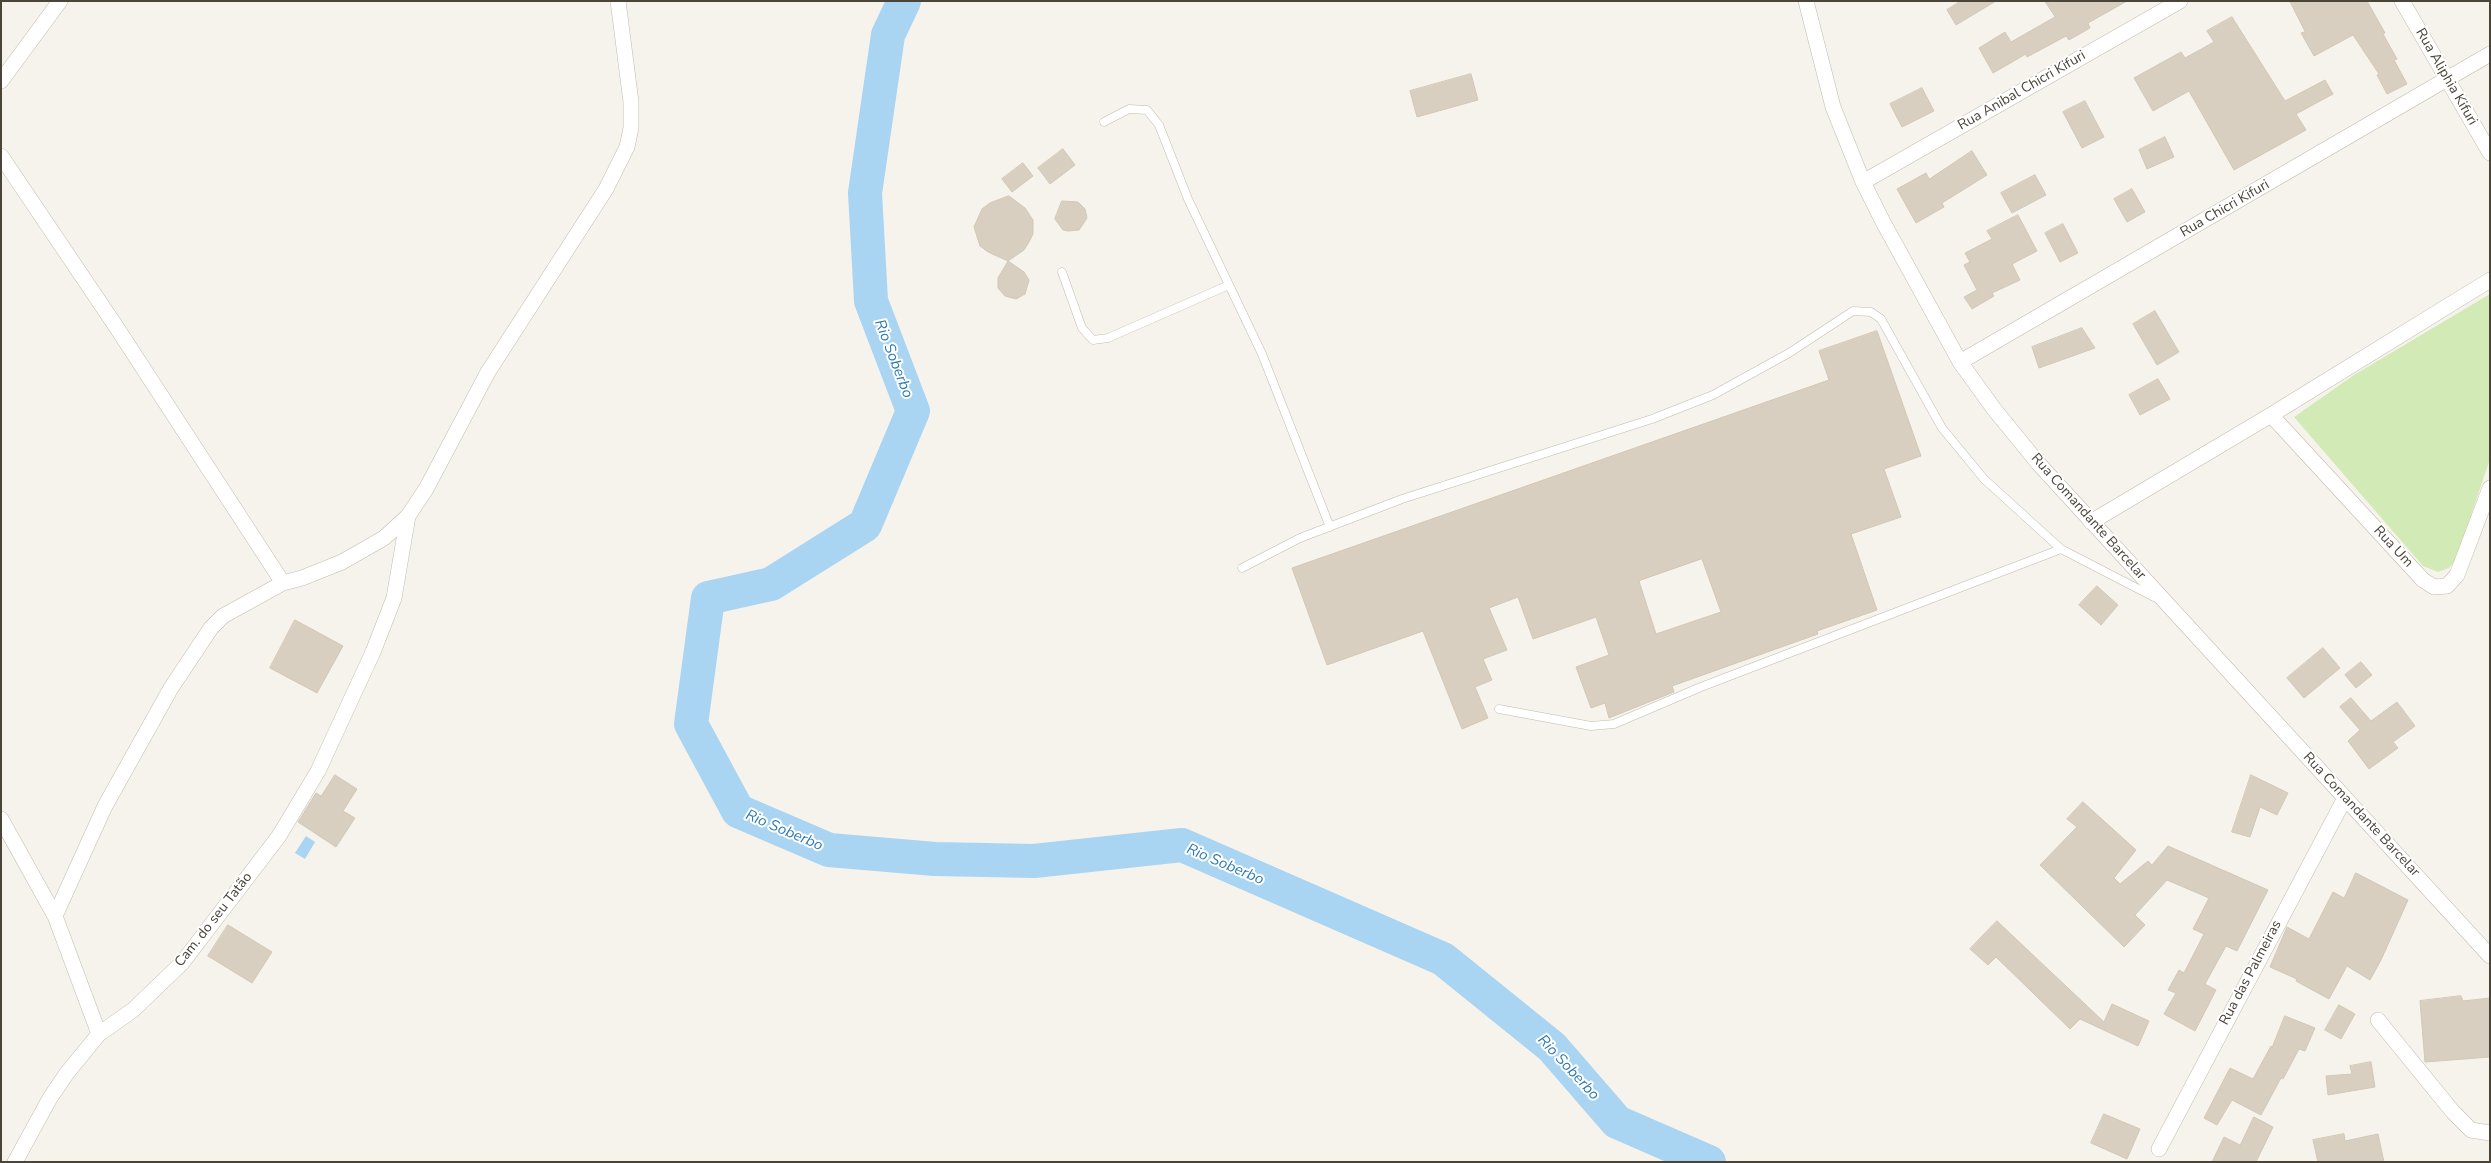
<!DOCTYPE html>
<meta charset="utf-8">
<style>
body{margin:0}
#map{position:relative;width:2491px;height:1163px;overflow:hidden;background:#f6f3ec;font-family:"Nunito Sans",sans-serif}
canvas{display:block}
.frame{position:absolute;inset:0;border:2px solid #4b4439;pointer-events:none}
</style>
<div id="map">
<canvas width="2491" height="1163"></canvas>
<div class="frame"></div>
</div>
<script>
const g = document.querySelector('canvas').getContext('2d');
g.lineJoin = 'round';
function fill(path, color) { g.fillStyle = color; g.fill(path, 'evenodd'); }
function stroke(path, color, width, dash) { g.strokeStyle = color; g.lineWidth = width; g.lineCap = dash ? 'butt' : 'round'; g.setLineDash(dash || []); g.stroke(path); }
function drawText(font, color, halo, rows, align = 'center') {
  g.font = font + ' "Nunito Sans",sans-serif'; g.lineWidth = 4; g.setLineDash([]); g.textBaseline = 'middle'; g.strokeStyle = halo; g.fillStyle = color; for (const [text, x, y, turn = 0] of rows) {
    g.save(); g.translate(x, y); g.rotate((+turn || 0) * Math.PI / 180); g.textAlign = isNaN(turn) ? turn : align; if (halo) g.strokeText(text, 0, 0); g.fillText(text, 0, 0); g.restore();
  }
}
fill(new Path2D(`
 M2490,294V459L2456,560L2449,568L2438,572L2423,566L2294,417L2354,375Z`), '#d2eab5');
fill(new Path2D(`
 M306,836L315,842L305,859L295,853Z`), '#a9d4f2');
stroke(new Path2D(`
 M904,1L888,35L865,193L871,301L913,411L865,525L771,584L708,598L691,724L738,811L829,850L935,859L1034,861L1182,845L1443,959L1552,1047L1617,1122L1709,1162`), '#a9d4f2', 34);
const building = new Path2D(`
 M1961,1H1996L1956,25L1947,10Z
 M2045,1H2127L2088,23L2090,28L2069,40L2066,36L2027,57L2026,54L1993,73L1979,48L2005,32L2011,42L2055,17Z
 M2290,1H2367L2385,33L2383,34L2397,59L2394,60L2407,84L2387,94L2377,75L2379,74L2353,35L2314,56L2301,33L2305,32Z
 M2232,17L2285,101L2325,80L2333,94L2296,114L2306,130L2234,170L2189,91L2153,111L2134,78L2181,52L2185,58L2214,42L2207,31Z
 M1471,74L1478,100L1417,117L1410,91Z
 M1922,88L1934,111L1902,127L1890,104Z
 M2085,101L2104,137L2082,148L2063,112Z
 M2165,137L2174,157L2147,169L2139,150Z
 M1063,149L1075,165L1050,184L1038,168Z
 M1972,151L1987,175L1942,203L1944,207L1916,223L1897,189L1926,173L1929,179Z
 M1023,163L1033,176L1012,192L1002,179Z
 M2035,175L2046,195L2012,213L2001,193Z
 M2132,189L2145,212L2127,222L2114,199Z
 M1009,196L1025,208L1033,220V234L1029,242L1024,250L1008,261L1024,272L1029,280L1025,294L1016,299L1005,296L998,288V278L1008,261L988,252L980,246L974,227L982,209L990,203Z
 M1062,201L1078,202L1085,209L1087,218L1079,230L1068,231L1063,230L1055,219Z
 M2018,215L2037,251L2012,264L2020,280L1992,293L1994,296L1972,309L1964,297L1977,290L1964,265L1970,262L1965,253L1992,239L1987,231Z
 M2063,224L2078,253L2060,262L2045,233Z
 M2155,311L2179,352L2157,365L2133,324Z
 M2082,328L2095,348L2039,368L2032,347Z
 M1877,331L1921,456L1884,469L1901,517L1851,534L1877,610L1817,631L1818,634L1672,686L1674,692L1609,718L1605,703L1591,708L1576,667L1609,655L1596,617L1533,639L1518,597L1489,608L1507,650L1483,659L1492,680L1475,687L1488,718L1462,729L1423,631L1327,665L1292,568L1829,380L1819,351ZM1702,559L1721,612L1656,634L1639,581Z
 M2158,379L2170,399L2140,415L2129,395Z
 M2097,586L2118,605L2101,625L2079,605Z
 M295,620L343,646L317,693L270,668Z
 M2323,648L2340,668L2304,698L2287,678Z
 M2361,662L2372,675L2356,688L2345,675Z
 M2351,698L2371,721L2397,702L2415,726L2393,742L2398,748L2369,769L2348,741L2360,730L2340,707Z
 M335,775L357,789L343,811L355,818L336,847L298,822L316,793L321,796Z
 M2251,775L2288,793L2277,815L2260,807L2250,837L2232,832Z
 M2083,802L2136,850L2114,878L2120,884L2148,861L2152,865L2168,846L2268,890L2237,951L2226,946L2205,984L2216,990L2195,1031L2164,1014L2176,993L2168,990L2179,970L2184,973L2204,934L2193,929L2209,898L2167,880L2135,915L2145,925L2124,947L2040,865L2077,827L2067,819Z
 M2356,873L2408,900L2381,960L2370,980L2347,966L2329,999L2296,981L2297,979L2270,967L2287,927L2309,939L2333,892L2344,898Z
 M1997,921L2104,1022L2112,1004L2149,1021L2138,1046L2080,1019L2070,1029L1996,957L1988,965L1970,949Z
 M228,925L272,952L252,983L208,956Z
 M2461,996L2463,1001L2490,998V1057L2425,1062L2420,1001Z
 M2339,1005L2355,1014L2341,1039L2325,1030Z
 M2285,1016L2315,1028L2305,1051L2299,1049L2283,1079L2281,1078L2261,1115L2232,1100L2217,1125L2204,1118L2230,1068L2253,1079L2271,1046L2272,1047Z
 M2371,1062L2375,1087L2328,1095L2326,1076L2352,1074L2350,1066Z
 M2104,1114L2140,1129L2127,1159L2091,1143Z
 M2254,1117L2273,1127L2256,1162H2212L2224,1137L2240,1145Z
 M2344,1134L2345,1141L2378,1134L2384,1162H2318L2313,1140Z`);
fill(building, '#d8cfc1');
stroke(building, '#d3c7b4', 1);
const service = new Path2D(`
 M1104,122L1129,109L1147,110L1159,125L1188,199L1262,354L1330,527
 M1062,272L1082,328L1093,340L1108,338L1229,285
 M1242,568L1300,538L1402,499L1652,419L1713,395L1789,353L1853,311L1871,312L1881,319L1942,428L1984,479L2061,549
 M1499,709L1591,726L1614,724L1701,687L2061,549L2154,597`);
const minor = new Path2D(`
 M1806,1L1833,107L1863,182L1883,222L1960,362L1994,409L2038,463L2490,956
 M2402,1L2490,153
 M1,81L60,1
 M1,156L117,328L283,583
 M1863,182L2180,1
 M1960,362L2490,54
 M2271,415L2423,580L2434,587L2447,586L2457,575L2490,488
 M2091,522L2271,415L2490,280
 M1,819L55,916L99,1034
 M55,916L105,806L171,688L211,628L223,616L283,583L302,578L342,562L384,538L408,516L426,489L488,372L606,189L627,147L631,128V102L618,1
 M2378,1020L2453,1112L2471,1130L2490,1133
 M2159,1149L2345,798
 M15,1162L50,1098L67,1073L99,1034L133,1010L182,963L279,836L318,771L373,652L394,598L408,516`);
stroke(service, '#c2bbae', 9);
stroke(minor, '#c2bbae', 16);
stroke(service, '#fff', 8);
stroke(minor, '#fff', 15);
drawText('14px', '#4b4439', '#fff', [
 ["Rua Aliphia Kifuri",2446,77,60],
 ["Rua Anibal Chicri Kifuri",2022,91,-30],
 ["Rua Chicri Kifuri",2225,209,-30],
 ["Rua Comandante Barcelar",2088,517,48],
 ["Rua Um",2393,547,47],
 ["Rua Comandante Barcelar",2361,815,47],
 ["Cam. do seu Tatão",214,920,-52],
 ["Rua das Palmeiras",2251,973,-62]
]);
drawText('italic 15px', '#2e7ab2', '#fff', [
 ["Rio Soberbo",893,359,69],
 ["Rio Soberbo",784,831,23],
 ["Rio Soberbo",1225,865,23],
 ["Rio Soberbo",1568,1068,47]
]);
</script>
